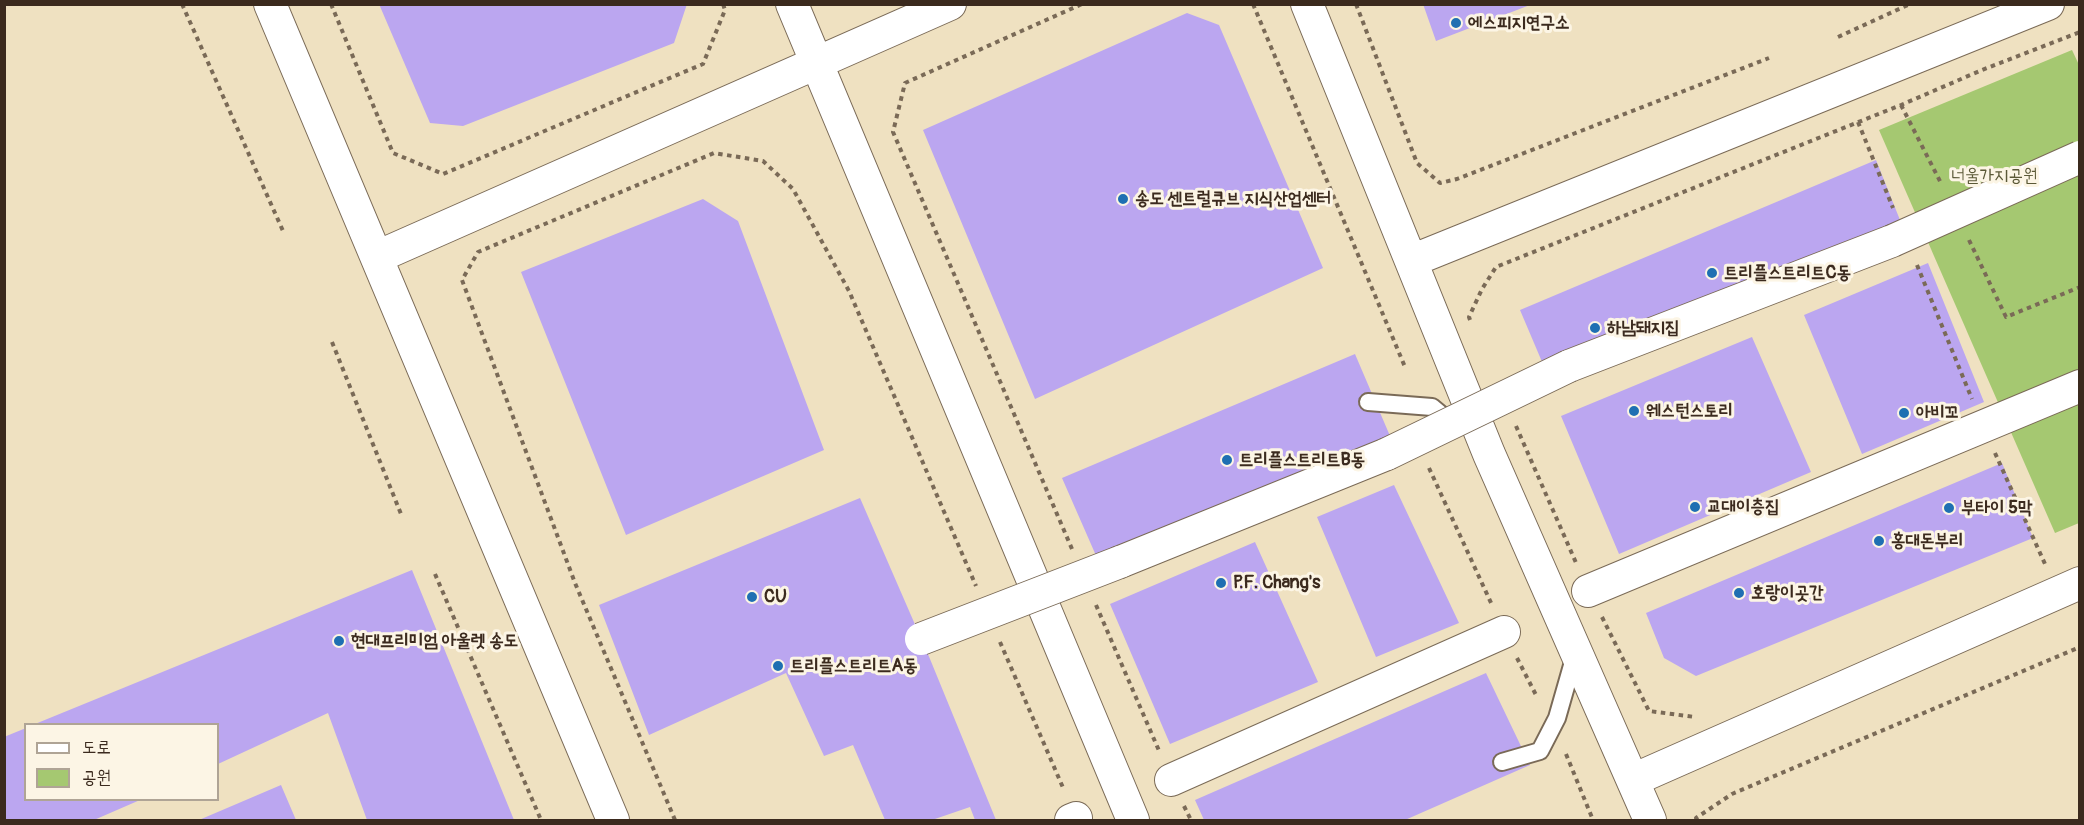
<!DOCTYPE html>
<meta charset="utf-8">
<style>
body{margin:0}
#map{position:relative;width:2084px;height:825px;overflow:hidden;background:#efe1c1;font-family:Pangolin,"Poor Story",sans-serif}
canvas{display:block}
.frame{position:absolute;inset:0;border:6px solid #3b2a1e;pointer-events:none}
.legend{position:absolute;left:24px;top:723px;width:195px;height:78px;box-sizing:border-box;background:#fcf5e5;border:2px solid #afa495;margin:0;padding:8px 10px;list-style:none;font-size:18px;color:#3b2a1e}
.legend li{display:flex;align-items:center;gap:12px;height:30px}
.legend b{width:30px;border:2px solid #afa495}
</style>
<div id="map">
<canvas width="2084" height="825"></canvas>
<div class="frame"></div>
<ul class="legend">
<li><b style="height:8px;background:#fff"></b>도로</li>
<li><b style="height:16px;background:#a5c871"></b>공원</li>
</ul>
</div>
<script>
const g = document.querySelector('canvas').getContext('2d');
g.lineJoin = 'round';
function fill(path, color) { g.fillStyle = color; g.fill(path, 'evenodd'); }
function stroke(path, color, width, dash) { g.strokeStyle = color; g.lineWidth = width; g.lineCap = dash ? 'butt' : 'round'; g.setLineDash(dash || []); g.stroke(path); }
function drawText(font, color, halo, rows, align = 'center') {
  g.font = font + ' Pangolin,"Poor Story",sans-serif'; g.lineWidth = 6; g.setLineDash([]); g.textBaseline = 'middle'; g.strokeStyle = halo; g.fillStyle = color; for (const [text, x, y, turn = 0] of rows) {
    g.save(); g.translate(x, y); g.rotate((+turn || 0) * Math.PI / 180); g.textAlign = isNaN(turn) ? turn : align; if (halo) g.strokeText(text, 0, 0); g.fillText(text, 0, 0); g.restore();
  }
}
fill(new Path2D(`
 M2072,50L2080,67L2079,523L2055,533L1879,130Z`), '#a5c871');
fill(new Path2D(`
 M379,4H687L674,43L463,126L430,123Z
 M1423,4H1530V5L1436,41Z
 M1187,13L1219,25L1323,268L1035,399L923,130Z
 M1876,160L1906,235L1551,383L1520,310Z
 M703,199L738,221L824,450L626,535L521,272Z
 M1928,263L1984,402L1862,454L1804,315Z
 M1752,337L1811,472L1619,554L1561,416Z
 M1355,354L1393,443L1101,567L1062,478Z
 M2002,463L2033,538L1696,676L1664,658L1646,613Z
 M1394,485L1459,623L1376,657L1317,517Z
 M860,498L930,659L996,820H975L970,807L932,820H885L853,745L824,756L786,673L649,735L599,605Z
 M1255,542L1318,682L1170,744L1110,604Z
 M412,570L514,820H367L328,713L218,764V724H35Z
 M1486,673L1530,765L1405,820H1204L1195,800Z
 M26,728V800H140L94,820H4V737Z
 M281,785L296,820H199Z`), '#bba6f0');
const lane = new Path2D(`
 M1368,402L1432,407L1456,427
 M1502,762L1540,751L1557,718L1575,655`);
const street = new Path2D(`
 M270,4L613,820
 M792,4L1133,820
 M1307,4L1489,454L1650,820
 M377,257L950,4
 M1411,261L2048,4
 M1569,366L1892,241
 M1120,562L1387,454
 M1588,591L2080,386
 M1171,780L1504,632
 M1633,780L2080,583
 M1071,820L1076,818`);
stroke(lane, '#7a6a57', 20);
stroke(street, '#7a6a57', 34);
stroke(new Path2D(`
 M182,4L283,231
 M331,4L393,153L443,174L703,64L725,10L723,4
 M1253,4L1405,367
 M1356,4L1417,163L1440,183L1457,179L1769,58
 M1838,37L1910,4
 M1901,105L1942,185
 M1858,122L1893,208
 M1969,240L2006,317L2080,287
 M1917,265L1972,399
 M1470,320L1469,317L1482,289L1496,267L1901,105L1982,70L2080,32
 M332,342L401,514
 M1516,426L1577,565
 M1995,453L2045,564
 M1429,468L1492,605
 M1072,549L893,132L905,83L1082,4
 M435,574L541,820
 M1096,605L1160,753
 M1602,617L1649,711L1695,717
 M1000,642L1064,790
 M1517,658L1537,697
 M1566,754L1593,820
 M1184,806L1191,820
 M675,820L575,583L462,280L478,252L714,153L763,161L793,189L849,291L976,586
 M1697,820L1696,818L1732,794L2080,647`), '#7a6a57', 4, [4.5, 4.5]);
stroke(lane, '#fff', 16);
stroke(street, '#fff', 32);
const streetBridge = new Path2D(`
 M1892,241L2080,157
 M1387,454L1569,366
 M921,639L1120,562`);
stroke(streetBridge, '#7a6a57', 34, []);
stroke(streetBridge, '#fff', 32);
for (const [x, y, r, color] of [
 [1456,23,6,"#1f6fb2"],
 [1123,199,6,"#1f6fb2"],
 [1712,273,6,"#1f6fb2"],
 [1595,328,6,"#1f6fb2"],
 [1634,411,6,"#1f6fb2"],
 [1904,413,6,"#1f6fb2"],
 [1227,460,6,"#1f6fb2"],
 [1695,507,6,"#1f6fb2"],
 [1949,508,6,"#1f6fb2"],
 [1879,541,6,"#1f6fb2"],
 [1221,583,6,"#1f6fb2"],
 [1739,593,6,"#1f6fb2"],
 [752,597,6,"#1f6fb2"],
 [339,641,6,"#1f6fb2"],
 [778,666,6,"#1f6fb2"]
]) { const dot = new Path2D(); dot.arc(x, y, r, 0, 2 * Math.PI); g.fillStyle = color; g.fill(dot); stroke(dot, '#fcf5e5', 2); }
drawText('bold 18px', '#3b2a1e', '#fcf5e5', [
 ["에스피지연구소",1468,23],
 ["송도 센트럴큐브 지식산업센터",1135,199],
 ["트리플스트리트C동",1724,273],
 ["하남돼지집",1607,328],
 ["웨스턴스토리",1646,411],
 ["아비꼬",1916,413],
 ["트리플스트리트B동",1239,460],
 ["교대이층집",1707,507],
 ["부타이 5막",1961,508],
 ["홍대돈부리",1891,541],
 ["P.F. Chang's",1233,583],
 ["호랑이곳간",1751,593],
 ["CU",764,597],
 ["현대프리미엄 아울렛 송도",351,641],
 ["트리플스트리트A동",790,666]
], 'left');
drawText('18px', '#5b5937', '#fcf5e5', [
 ["너울가지공원",1994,176]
]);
</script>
